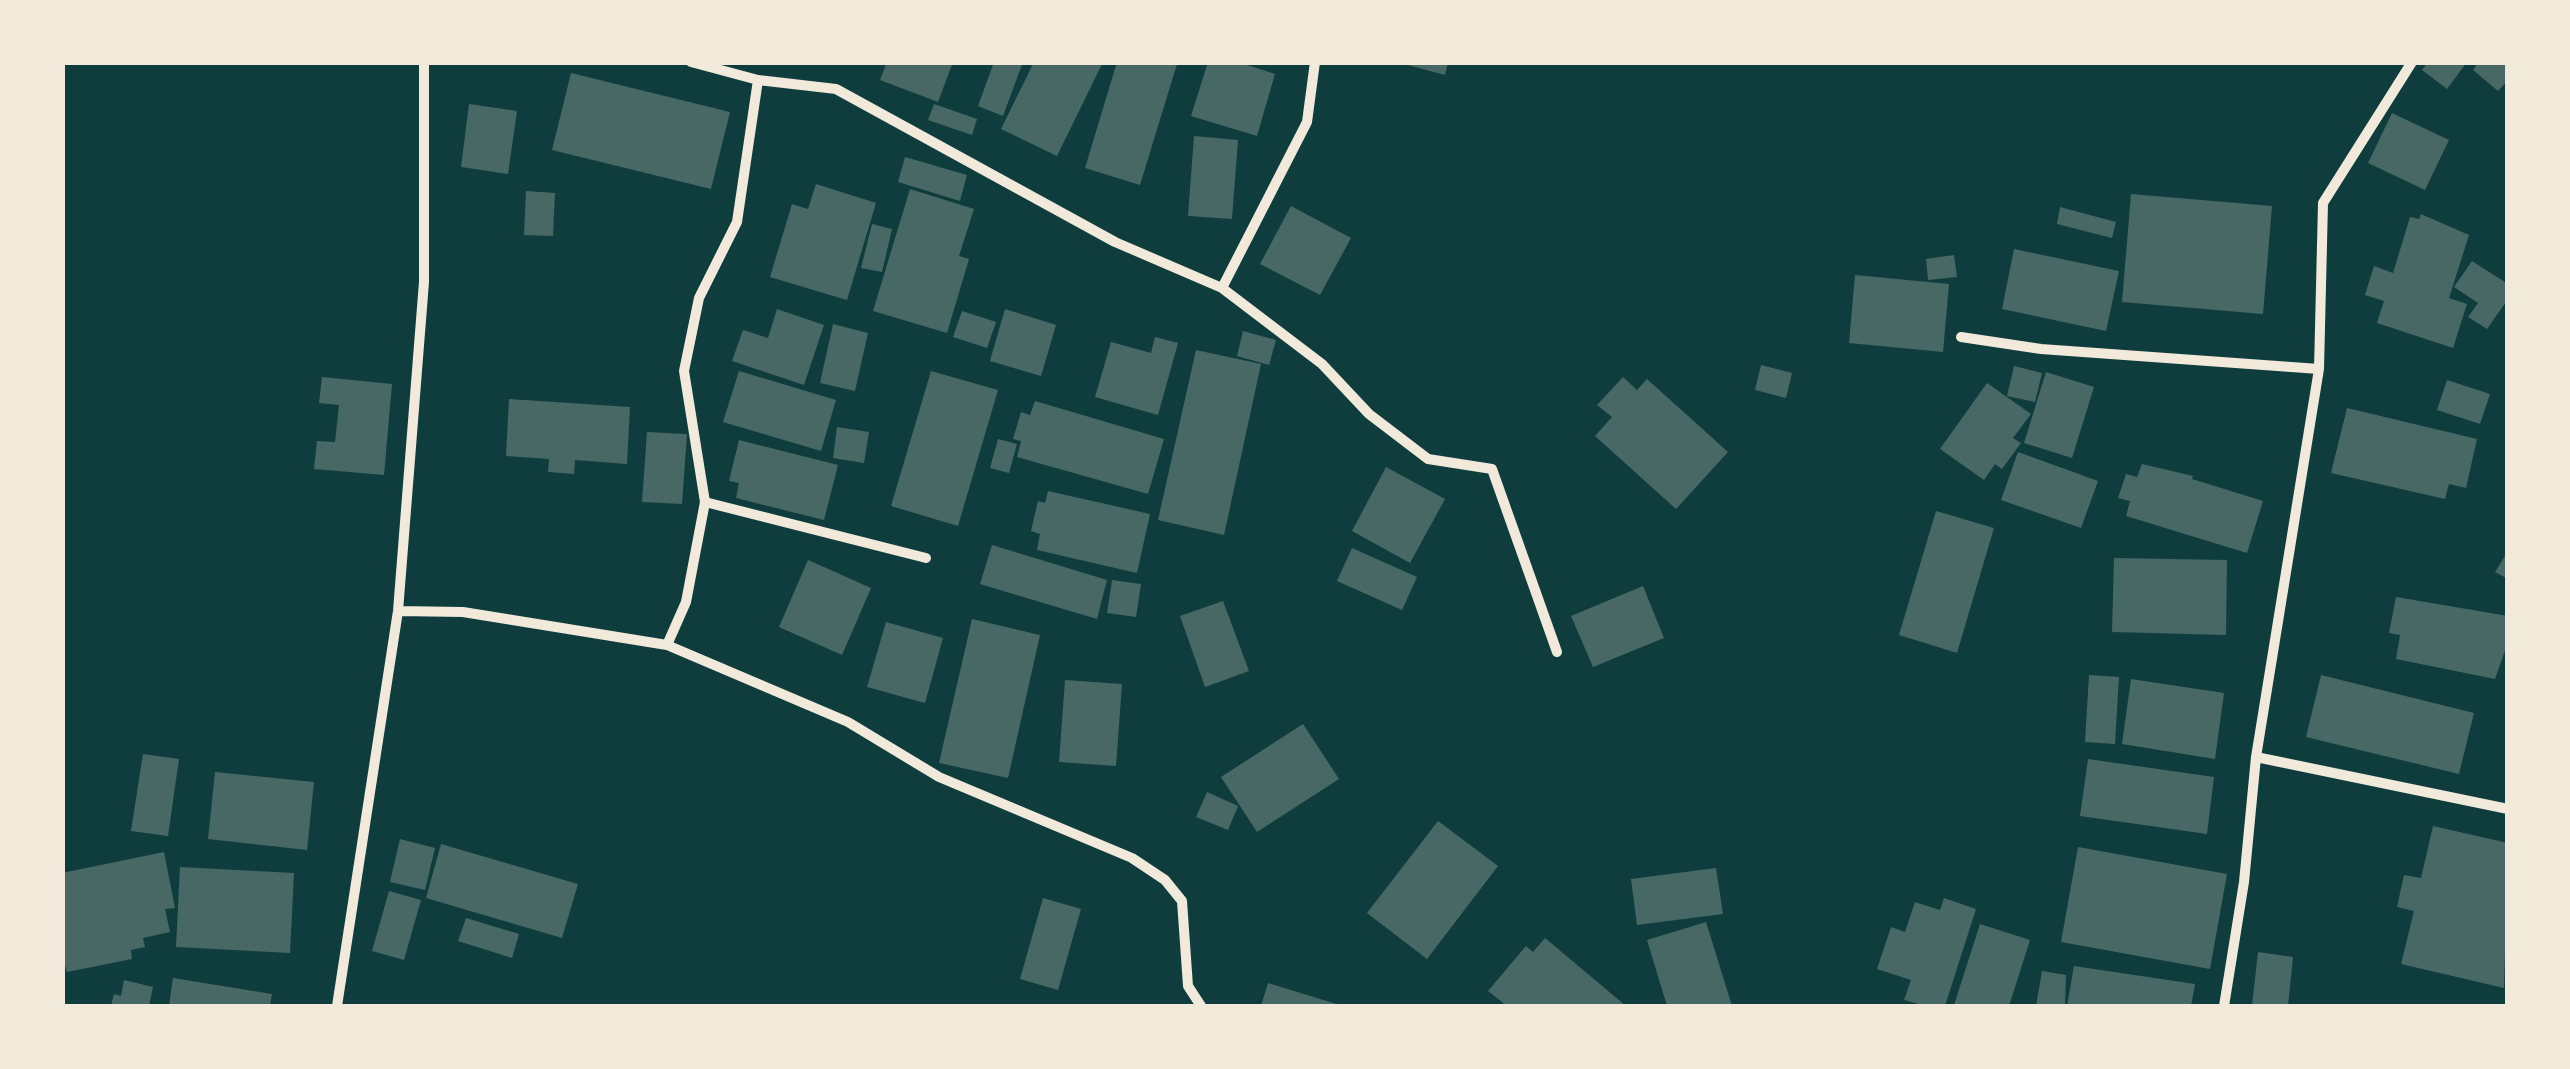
<!DOCTYPE html>
<style>
body{margin:0}
#map{position:relative;width:2570px;height:1069px;overflow:hidden;background:#0f3d3e;font-family:Montserrat,sans-serif}
canvas{display:block}
.frame{position:absolute;inset:0;border:65px solid #f1e9da;pointer-events:none}
</style>
<div id="map">
<canvas width="2570" height="1069"></canvas>
<div class="frame"></div>
</div>
<script>
const g = document.querySelector('canvas').getContext('2d');
g.lineJoin = 'round';
function fill(path, color) { g.fillStyle = color; g.fill(path, 'evenodd'); }
function stroke(path, color, width, dash) { g.strokeStyle = color; g.lineWidth = width; g.lineCap = dash ? 'butt' : 'round'; g.setLineDash(dash || []); g.stroke(path); }
fill(new Path2D(`
 M887,62H953L938,102L880,80Z
 M994,62H1023L1003,116L978,106Z
 M1034,62H1103L1057,156L1001,129Z
 M1117,62L1177,64L1140,185L1085,168Z
 M1208,62H1238L1275,74L1257,136L1191,116Z
 M1397,62H1448L1445,75Z
 M2428,62H2467L2447,89L2422,70Z
 M2479,62H2508V80L2498,91L2473,70Z
 M571,73L730,112L711,189L552,150Z
 M469,104L517,111L508,174L461,167Z
 M934,104L977,119L972,135L928,120Z
 M2392,113L2449,140L2425,190L2368,163Z
 M1194,136L1238,140L1232,219L1188,216Z
 M905,157L967,175L960,201L898,182Z
 M816,184L876,203L847,300L770,277L792,204L808,209Z
 M910,189L974,209L959,256L969,259L947,333L873,311Z
 M526,191L555,193L553,236L524,235Z
 M2131,194L2272,206L2263,314L2122,302Z
 M1291,206L1351,238L1320,295L1260,264Z
 M2060,207L2116,222L2112,238L2057,224Z
 M2421,214L2469,235L2449,298L2467,304L2453,348L2377,323L2384,301L2365,295L2374,266L2393,273L2410,217L2419,219Z
 M872,224L892,229L882,272L861,268Z
 M2014,249L2119,271L2106,331L2002,309Z
 M1954,255L1957,277L1928,280L1926,259Z
 M2472,261L2508,284V299L2487,329L2468,317L2478,303L2454,287Z
 M1855,275L1949,284L1943,352L1849,343Z
 M777,309L824,325L804,385L732,361L743,330L768,338Z
 M1005,309L1056,325L1041,376L990,361Z
 M962,311L996,322L987,348L953,337Z
 M833,324L868,333L855,391L820,383Z
 M1243,331L1276,340L1269,365L1237,356Z
 M1155,337L1178,343L1158,415L1095,397L1111,342L1151,353Z
 M1196,350L1261,364L1224,535L1158,520Z
 M1761,365L1792,373L1786,398L1755,390Z
 M2014,366L2042,373L2035,402L2007,396Z
 M739,371L836,400L821,451L723,422Z
 M931,371L998,390L958,526L891,506Z
 M2046,372L2094,387L2072,458L2024,443Z
 M322,377L392,384L384,475L314,469L317,441L335,442L339,405L319,403Z
 M1623,377L1637,390L1647,379L1728,452L1676,509L1595,436L1612,417L1597,405Z
 M2447,380L2490,394L2480,424L2437,410Z
 M1987,383L2031,414L2013,438L2021,443L2002,469L1995,464L1984,480L1940,449Z
 M509,399L630,407L627,464L575,460L574,474L548,472L549,459L506,456Z
 M1035,401L1164,439L1148,494L1017,457L1021,441L1013,439L1021,412L1030,415Z
 M2347,408L2477,439L2466,488L2449,484L2445,499L2331,473Z
 M837,427L869,432L864,463L833,458Z
 M647,432L687,434L682,504L642,502Z
 M998,439L1017,444L1009,473L990,468Z
 M739,440L838,465L824,520L736,498L739,483L729,481Z
 M2018,452L2098,481L2081,528L2001,500Z
 M2142,464L2193,476L2192,479L2263,501L2247,553L2126,516L2130,501L2118,498L2126,474L2137,477Z
 M1386,467L1445,499L1410,563L1352,531Z
 M1048,491L1150,514L1137,573L1037,550L1040,534L1031,531L1038,501L1045,503Z
 M1936,511L1994,528L1957,653L1899,635Z
 M992,545L1107,580L1097,619L980,584Z
 M1352,548L1417,577L1402,610L1337,581Z
 M2508,551V579L2495,572Z
 M2114,558L2227,560L2226,635L2112,632Z
 M808,560L871,588L842,655L779,627Z
 M1112,580L1141,584L1136,617L1107,613Z
 M1643,586L1664,638L1593,667L1571,616Z
 M2396,597L2508,616V642L2495,679L2396,659L2400,635L2389,633Z
 M1223,601L1249,671L1205,687L1180,616Z
 M972,619L1040,635L1008,778L939,763Z
 M886,622L943,638L925,703L867,687Z
 M2089,675L2119,677L2115,744L2085,742Z
 M2321,675L2474,713L2459,774L2306,737Z
 M2131,679L2224,693L2215,759L2122,744Z
 M1065,680L1122,684L1116,766L1059,762Z
 M1303,724L1339,779L1257,832L1221,777Z
 M143,754L179,759L168,836L131,831Z
 M2088,759L2214,777L2207,834L2080,816Z
 M215,772L314,782L307,850L208,839Z
 M1207,792L1238,806L1228,830L1196,817Z
 M1438,821L1498,866L1427,959L1367,913Z
 M2433,826L2508,843L2504,988L2401,964L2414,911L2397,907L2404,875L2421,878Z
 M400,839L435,848L425,890L390,882Z
 M441,844L578,884L562,938L426,898Z
 M2078,847L2227,874L2210,969L2061,942Z
 M164,852L175,908L165,909L170,932L143,938L145,947L131,950L132,959L67,972L62,956V873Z
 M180,867L294,873L290,953L176,947Z
 M1716,868L1723,914L1637,925L1631,879Z
 M389,891L421,900L404,960L372,951Z
 M1043,898L1081,909L1058,990L1020,979Z
 M1944,898L1976,909L1945,1006H1925L1904,1000L1911,980L1877,969L1891,927L1905,932L1915,902L1940,910Z
 M466,918L519,934L512,958L458,941Z
 M1706,922L1732,1006H1667L1647,940Z
 M1980,924L2030,940L2009,1006L1954,1005Z
 M1545,938L1626,1006H1507L1488,991L1526,946L1533,952Z
 M2258,952L2293,957L2288,1006H2252Z
 M2074,966L2195,984L2191,1006H2067Z
 M2042,971L2066,975L2065,1006H2036Z
 M173,978L272,994L270,1006H169Z
 M124,980L153,987L149,1006H111L114,994L121,996Z
 M1268,983L1343,1006H1261Z`), '#486865');
stroke(new Path2D(`
 M758,80L836,89L1115,242L1222,288L1322,364L1369,414L1428,459L1492,469L1557,652
 M1222,288L1307,122L1315,62
 M1961,337L2041,349L2319,369
 M705,502L926,558
 M398,611L463,612L667,645L848,722L939,777L1132,858L1165,880L1182,901L1188,986L1201,1006
 M667,645L686,602L705,502L684,371L699,298L737,222L758,80L691,62
 M2256,757L2508,809
 M337,1006L398,611L424,282V62
 M2224,1006L2244,882L2256,757L2319,369L2323,203L2412,62`), '#f1e9da', 10);
</script>
